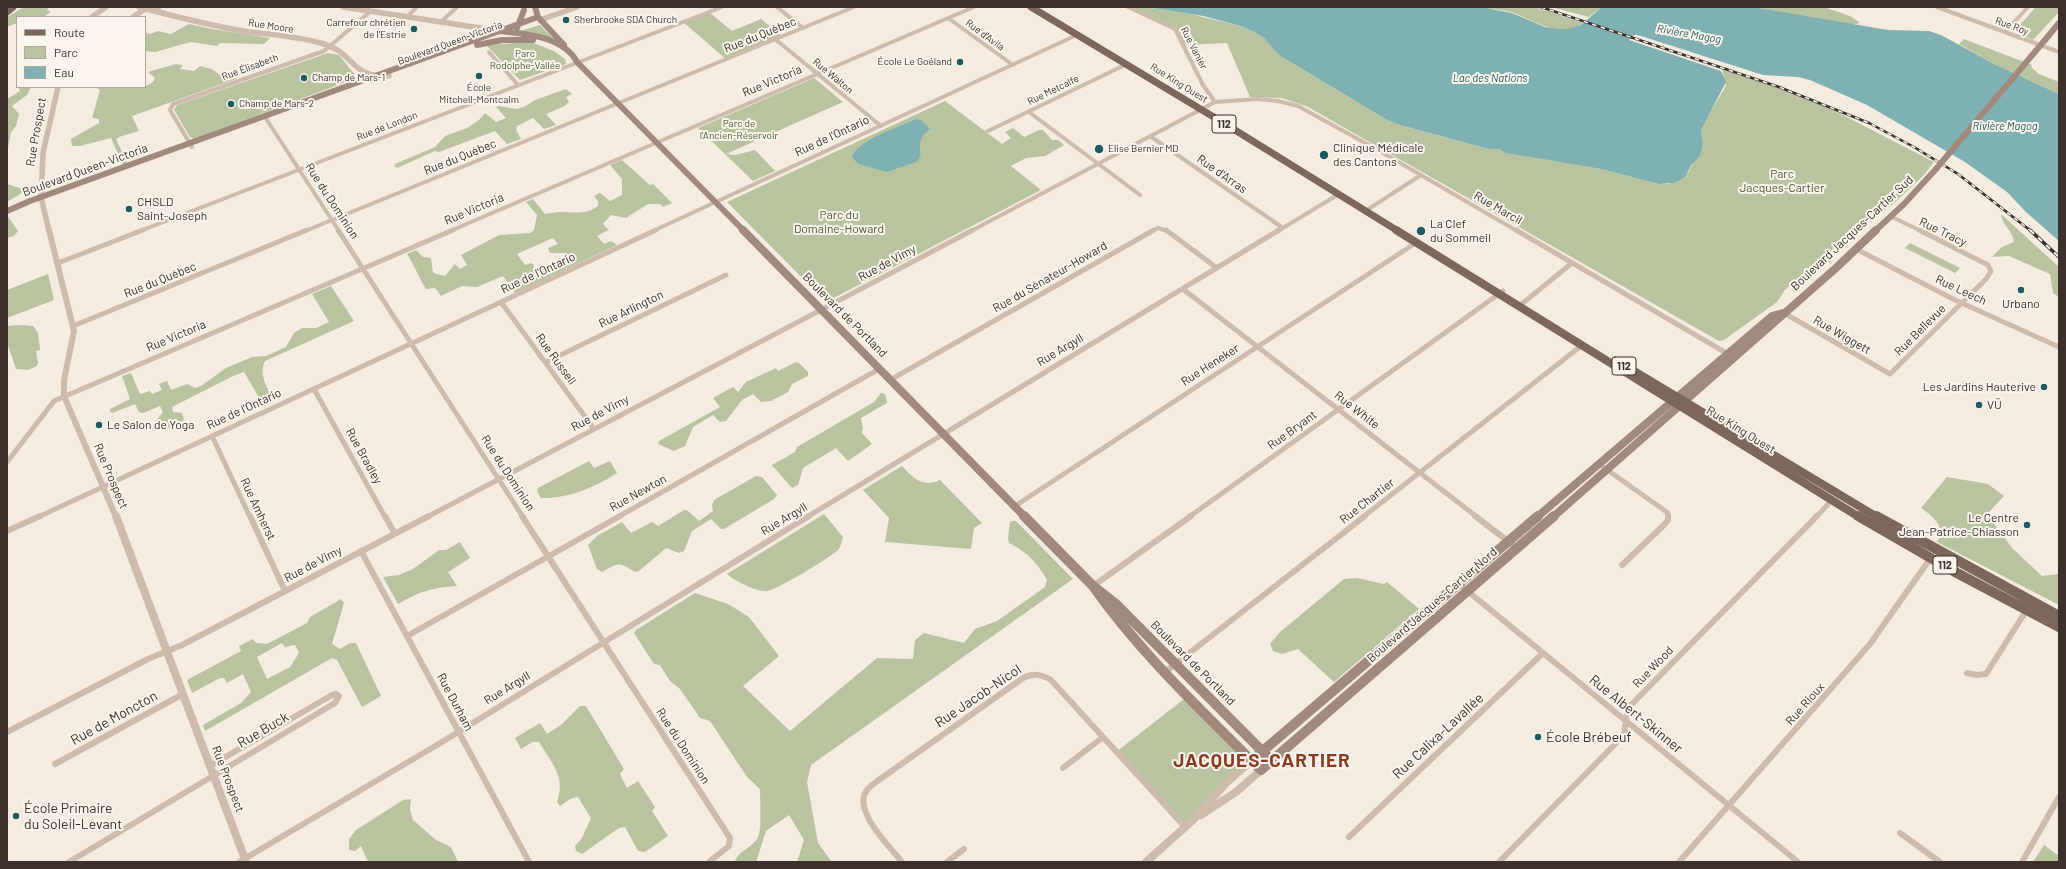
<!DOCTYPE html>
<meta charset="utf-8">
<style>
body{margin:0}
#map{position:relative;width:2066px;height:869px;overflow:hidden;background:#f4ebe1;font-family:Barlow,sans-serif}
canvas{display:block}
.frame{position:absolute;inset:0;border:8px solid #3b302b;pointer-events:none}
.legend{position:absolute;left:16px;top:16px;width:130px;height:72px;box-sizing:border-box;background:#fbf5ee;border:1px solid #aea6a0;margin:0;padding:5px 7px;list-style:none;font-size:12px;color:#3b302b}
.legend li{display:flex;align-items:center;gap:8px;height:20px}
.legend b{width:20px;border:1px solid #aea6a0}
</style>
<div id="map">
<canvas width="2066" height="869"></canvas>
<div class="frame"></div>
<ul class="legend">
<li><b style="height:5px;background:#7d675c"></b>Route</li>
<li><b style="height:11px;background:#b8c4a0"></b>Parc</li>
<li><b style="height:11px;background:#7fb0b2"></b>Eau</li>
</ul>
</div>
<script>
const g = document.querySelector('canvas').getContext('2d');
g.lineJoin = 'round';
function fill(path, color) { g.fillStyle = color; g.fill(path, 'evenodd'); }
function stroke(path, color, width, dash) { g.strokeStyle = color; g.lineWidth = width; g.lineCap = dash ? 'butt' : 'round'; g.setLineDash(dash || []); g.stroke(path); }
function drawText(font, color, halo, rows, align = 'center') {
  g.font = font + ' Barlow,sans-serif'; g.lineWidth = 4; g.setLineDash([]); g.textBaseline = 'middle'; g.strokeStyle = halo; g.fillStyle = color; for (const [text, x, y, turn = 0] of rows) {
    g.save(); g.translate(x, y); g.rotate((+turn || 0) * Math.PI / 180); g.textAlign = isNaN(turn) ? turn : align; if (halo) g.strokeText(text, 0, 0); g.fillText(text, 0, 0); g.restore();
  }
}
fill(new Path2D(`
 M24,7H49L47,10L51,12L45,16L17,17V23L7,27V17Z
 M1128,7H1147L1190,14L1244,27L1263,37L1279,55L1387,120L1400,125L1487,149L1493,148L1515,154L1601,169L1659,184H1669L1688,173L1703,143L1701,130L1705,121L1726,86L1722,69L1788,91L1831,109L1934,162L1923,176L1892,205L1873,217L1785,290L1777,302L1724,340L1719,341L1308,107L1282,98L1250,97L1227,43L1184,45L1175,29Z
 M1480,7H1535L1583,23C1561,41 1533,19 1511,12C1501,9 1490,10 1480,7Z
 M1551,7H1602L1589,17Z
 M1753,7H1824L1850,16L1859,22L1858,24H1846Z
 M2036,7H2059V12L2033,40L2011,30L2014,26H2019Z
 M709,12L732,31L761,19L782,36L726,59L683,22Z
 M189,24L212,29L270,38L264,44L220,43L217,46L191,42L155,52L145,51V32L150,34L158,31L171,34Z
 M540,25L553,38L552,40L520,31Z
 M1964,39L2032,65L2031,67L2039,74L2059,82V94L1996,65L1959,44Z
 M531,42L554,51L565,59L566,64L520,80L486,45Z
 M328,53L339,55L355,75L354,79L194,139L190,137L174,110L177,105Z
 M176,64L183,65L180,69L194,71L200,66L212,69L223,77L233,74L237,75L236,79L132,116L139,131L119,137L116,139L127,163L123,165L111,138L80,146H72L71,139L99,123V119L92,118L100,90L95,87L143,88L153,82L155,78L148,72Z
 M814,78L843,102L726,154L735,155L755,150L775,171L753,181L698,128Z
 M18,87H31L27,95L12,106L19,114L16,126L11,132L7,153V99L20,91Z
 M566,89L572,94L566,97L569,102L565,106L546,114L556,125L544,129L533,118L517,126L516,130L521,139L507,144L495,131L439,152L435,151L397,168L394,166L395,164L435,147L445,136L467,128L479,120L485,113L496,122L506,118L496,107L499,106L516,109L524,107L535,100Z
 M945,101L1002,144L1011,138L1005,132L1013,128L1024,137L1039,130H1043L1052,140H1058L1064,145L1045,156L1026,158L1011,166L1041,190L826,302L727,202Z
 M622,160L650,185L653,184L672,203L663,207L660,204H648L626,218L611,215L603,224L609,230L597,236L604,244L611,241L617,245L515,293L503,276L477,287L462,286L441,296L435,288L426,289C418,276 415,266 407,254L416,250L423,257L431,258L433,273L445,276L455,264L460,269L467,265L461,255L499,235L530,233L534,230L537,215L526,202L533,199L545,214C551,213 556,212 561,212C575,212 586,215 598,206V201L594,196L600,193L610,201L622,195V179L610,165ZM553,238L558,244L548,248L550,253H564L566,257L533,272L534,265L531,263L525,265L517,254Z
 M7,184L23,189V192L7,202Z
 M2001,214L2059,267V297L2053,293L2050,274L2009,256L1992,257L2002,247L2014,242C2013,230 2002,226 2001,214Z
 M7,215L18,231L14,236L7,238Z
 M1910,243L1960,268L1955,273L1905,248Z
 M48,274L54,300L7,318V290Z
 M331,286L354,321L265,361C258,374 268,390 274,401L264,406L244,372L233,376L172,407L173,412L182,413L184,420C176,426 168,429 158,428L155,422L163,412L160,406L143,413L139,412L135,404L112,413L110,411V409L130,399L122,376L131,373L140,394L150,391L152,394L162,390L159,384L167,381L171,390L187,384L195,388L201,386L226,368L252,357L266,356L286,347L294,333L302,328H316L329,322L312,294Z
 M21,325L33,326L38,333L40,350L36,351L38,363L37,366L28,370L16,369L7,342V326Z
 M796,362L799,363L808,372V376L792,384L788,392L771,401L761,402L753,394L742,400L726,421L720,422L713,415L693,427L685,446L674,451L658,444L659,441L720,407L713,398L733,387L738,392L746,382L776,368L778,371Z
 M881,393L885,394L887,403L861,418L863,429L862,433L872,444L848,461L836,448L803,468L798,485L792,488L772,465L795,452L797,447L874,402Z
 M589,461L594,468L610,461L617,473C596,487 567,499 541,498L537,491L538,488Z
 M902,466C913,478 923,488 940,480L982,523L974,528L971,549L885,542L889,518L863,490Z
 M756,476L762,477L777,495L774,499L724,529H721L711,519L692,531L684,551L679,553L666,548L639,571L635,572C618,561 618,563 602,572L597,569L588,545L597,536L622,522L631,533L652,522L658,526L684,510H687L699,521L713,511L712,505L714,500Z
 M1947,477L1988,484L2004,496L1987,514L2012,548L2042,576L2059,574V605L1937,542C1947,528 1933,516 1921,508Z
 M824,514L843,537C842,541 841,545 839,549C833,556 775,591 767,591C756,592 735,581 727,574Z
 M1013,521H1016L1073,579L811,765L807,782L818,843L832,862H797L804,840L789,815L766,831L756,862H735C738,850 753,848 758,837C762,831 760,798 760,789L747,777L710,721L700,718L680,689L670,681L660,665L654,664L634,633L636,630L695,593L728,604L749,617L779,656L743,686L790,731L877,658L913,659L915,640L924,633L964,643L975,629L997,621L1045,587L1047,580C1036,561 1028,553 1009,543L1008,537L1010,522Z
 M460,542L470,558L448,572L457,586C430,588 421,591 398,604L383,577L399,575L413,569L439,550H446Z
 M1357,578L1384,584L1387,582L1419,609L1334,682L1298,649L1282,654L1273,651L1270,644L1280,632L1344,579Z
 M341,599L344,603L332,644L340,649L350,643H356L381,696L362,707L337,660L332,658L205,731L203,725L241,703L251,692L243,674L227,683L224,678H220L192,693L187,680L241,651L239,646L253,639L256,643L267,644L307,623L310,617ZM282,643L285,647L295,645L299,653L290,667L267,679L257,657Z
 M1188,696L1251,761L1185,827L1116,752Z
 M580,706H586L624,769L620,774L627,788L638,781L655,807L652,811L668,836L645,852L638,851L625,827L619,828L582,854L576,851L575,846L582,838L591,818L578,797L570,799L560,806L557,802C566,776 552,764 539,742H532L521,749L515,738L540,723L547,734L561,725Z
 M411,799L410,809L413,820L436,840L451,847L458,862H368L361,846L355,851L349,850V839L356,830L403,800Z
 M2044,845L2059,856V862H2033Z`), '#b8c4a0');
fill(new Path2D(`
 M1147,7H1480L1512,13L1545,27L1559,29H1567L1581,25L1602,7H1753L1888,30L1929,31L1941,35L1996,65L2059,94V241L2026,212L2007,192L1965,162L1867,105L1810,80L1798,77L1763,75L1638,35H1634L1629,40L1721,71L1726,82L1701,130L1703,143L1700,156L1692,164L1685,177L1674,183L1659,184L1601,169L1507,153L1498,149H1488L1400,125L1387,120L1279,55L1263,37L1244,27L1203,16Z
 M916,119L921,120L930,129C910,144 928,152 916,162L887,172L859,164L852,158C855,141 901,126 916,119Z`), '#7fb0b2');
stroke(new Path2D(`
 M777,7L803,28
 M1128,7L1175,29L1203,85L1215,102
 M1937,7L2059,52
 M155,11L160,7
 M407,17L417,7
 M948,18L1013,65
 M441,22L457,7
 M2005,32L2028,7
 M775,39L881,126
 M489,52L518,85
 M1029,112L1140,195
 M265,117L339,231
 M986,132L1127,64
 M1150,136L1283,228
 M192,147L170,110L173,104L324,51L371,11
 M1367,210L1421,175
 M1890,216L1921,231
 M140,231L722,7
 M305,231L854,7
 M450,231L974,7
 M653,231L1079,34
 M971,231L1215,102L1257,99L1278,101L1298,106L1378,150L1517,231
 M1152,231L1158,228L1167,231
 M1278,231L1339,194`), '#cdbbac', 4);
stroke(new Path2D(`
 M338,230L523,517
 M1166,230L1217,268
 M1516,230L1728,354
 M1856,249L1955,300L2059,347
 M58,263L143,230
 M1183,289L1477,517
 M501,302L594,429
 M1518,307L1572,263
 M1784,313L1890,374L1986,279L1991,271L1988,265L1919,230
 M73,326L307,230
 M546,362L726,275
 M890,380L1154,230
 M314,389L385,517
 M212,436L250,517
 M7,462L54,401L453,230
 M1599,464L1668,513V517
 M1015,506L1417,242
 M38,517L656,230
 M427,517L973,230
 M618,517L879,369
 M807,517L1279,230
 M1189,517L1503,291
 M1363,517L1581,346
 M1816,517L1833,499`), '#cdbbac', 5);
stroke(new Path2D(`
 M250,516L285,591
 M385,516L395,534
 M522,516L730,838L729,846L709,862
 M1475,516L1517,548
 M7,531L40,516
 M361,551L529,862
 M1622,565L1665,524L1668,520V516
 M1459,584L1798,862
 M1093,586L1191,516
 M407,636L620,516
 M1165,672L1365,516
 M1967,673L1977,675L1986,674L2026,611
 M7,732L148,659L182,645L429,516
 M55,764L183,694
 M1063,768L1103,737
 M1900,833L1940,862
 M1349,837L1543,653
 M69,862L335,703L339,696L336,694L332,695L210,766
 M239,862L442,742L809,516
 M902,862C890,847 859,817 864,796C865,790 871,786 876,782L1023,678C1033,673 1041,674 1051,680L1185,827
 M947,862L964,849
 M1499,862L1624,735L1628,708L1817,516
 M1679,862L1870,644L1932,556
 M2022,862L2059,797`), '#cdbbac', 6);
stroke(new Path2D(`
 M139,7C173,16 208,25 243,31C270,35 298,36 324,44C356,54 350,78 389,76
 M343,7L500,31
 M92,17L106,7
 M133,17L145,9
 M540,20L577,7
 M49,231L41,197L43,153L58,87`), '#cdbbac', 5.5);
stroke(new Path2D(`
 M49,230L74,331L64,380V396L116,517`), '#cdbbac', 6);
stroke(new Path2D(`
 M116,516L246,862
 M1201,815L1236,792L1261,770
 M1146,862L1193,820L1226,783L1251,761`), '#cdbbac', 8);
stroke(new Path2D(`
 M535,7L538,17L564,45
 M517,28L524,10
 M500,31C526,34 563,36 577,62L744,231
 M2045,40L2059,23
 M477,45L502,40H533
 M7,211L30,201L538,17
 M1875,231L1904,204L1936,169`), '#a18a7d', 6);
stroke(new Path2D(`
 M743,230L1025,517
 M1537,517L1772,316L1783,313
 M1553,517L1836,268L1876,230`), '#a18a7d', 8);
stroke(new Path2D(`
 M1024,516L1093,586L1117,605L1272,761
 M1093,586C1141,654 1202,711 1261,770L1554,516
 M1251,761L1538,516`), '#a18a7d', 10);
stroke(new Path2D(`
 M1031,7L1222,122L1398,231
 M7,12L13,7`), '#7d675c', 7);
stroke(new Path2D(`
 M1396,230L1859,517
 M1624,365L1877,517`), '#7d675c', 8);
stroke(new Path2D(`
 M1858,516L1955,572L2059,627
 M1876,516L2059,616`), '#7d675c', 10);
const railFar1 = new Path2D(`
 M1541,7L1779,87L1869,123L1914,147L1958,174L2031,231`);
const rail = new Path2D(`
 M2030,230L2059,257`);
stroke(railFar1, '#3b302b', 2.5);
stroke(rail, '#3b302b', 3.5);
stroke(railFar1, '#fbf5ee', 1.5, [4.5]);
stroke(rail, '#fbf5ee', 2, [5.5]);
stroke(new Path2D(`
 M1936,169L2045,40`), '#a18a7d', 6);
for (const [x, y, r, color] of [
 [566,20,4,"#1f5a5e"],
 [414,29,4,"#1f5a5e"],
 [960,62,4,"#1f5a5e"],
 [479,76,4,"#1f5a5e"],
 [304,78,4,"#1f5a5e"],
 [231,104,4,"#1f5a5e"],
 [1099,149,5,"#1f5a5e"],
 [1324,155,5,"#1f5a5e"],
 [129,209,4,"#1f5a5e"],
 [1421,231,5,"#1f5a5e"],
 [2021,290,4,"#1f5a5e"],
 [2044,387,4,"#1f5a5e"],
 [1979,405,4,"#1f5a5e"],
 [99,425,4,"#1f5a5e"],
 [2027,525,4,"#1f5a5e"],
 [1538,737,4,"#1f5a5e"],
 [16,816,4,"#1f5a5e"]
]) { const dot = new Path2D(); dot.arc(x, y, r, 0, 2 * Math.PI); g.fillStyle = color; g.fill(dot); stroke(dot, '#fbf5ee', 1.5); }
drawText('10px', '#3b302b', '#fbf5ee', [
 ["Sherbrooke SDA Church",574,20],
 ["Carrefour chrétien",406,23,"right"],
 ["de l'Estrie",406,35,"right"],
 ["École Le Goéland",952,62,"right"],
 ["Champ de Mars-1",312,78],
 ["École",479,88,"center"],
 ["Mitchell-Montcalm",479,100,"center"],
 ["Champ de Mars-2",239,104],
 ["Elise Bernier MD",1108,149]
], 'left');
drawText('10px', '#3b302b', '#fbf5ee', [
 ["Rue Moore",271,26,9],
 ["Rue Roy",2012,26,20],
 ["Rue d'Avila",985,35,36],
 ["Boulevard Queen-Victoria",450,43,-20],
 ["Rue Vanier",1194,48,63],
 ["Rue Élisabeth",250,67,-20],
 ["Rue Walton",833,76,40],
 ["Rue King Ouest",1179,83,32],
 ["Rue Metcalfe",1053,90,-26],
 ["Rue de London",387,126,-21]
]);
drawText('10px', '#4a5a2e', '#fbf5ee', [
 ["Parc",525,54],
 ["Rodolphe-Vallée",525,66],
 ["Parc de",739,124],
 ["l'Ancien-Réservoir",739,136]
]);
drawText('italic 11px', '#1f5a5e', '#fbf5ee', [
 ["Rivière Magog",1689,34,10],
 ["Lac des Nations",1490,78],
 ["Rivière Magog",2005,126]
]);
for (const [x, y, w] of [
 [1224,124,24],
 [1624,366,24],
 [1945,565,24]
]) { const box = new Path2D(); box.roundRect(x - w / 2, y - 9, w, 18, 3); g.fillStyle = '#fbf5ee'; g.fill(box); stroke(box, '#3b302b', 1); }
drawText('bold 11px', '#3b302b', null, [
 ["112",1224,124],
 ["112",1624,366],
 ["112",1945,565]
]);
drawText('12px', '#3b302b', '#fbf5ee', [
 ["Rue du Québec",760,35,-22],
 ["Rue Victoria",772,81,-23],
 ["Rue Prospect",36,132,-80],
 ["Rue de l'Ontario",832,136,-25],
 ["Rue du Québec",460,157,-22],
 ["Boulevard Queen-Victoria",85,170,-20],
 ["Rue d'Arras",1222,174,35],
 ["Rue du Dominion",332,201,57],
 ["Rue Marcil",1498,208,30],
 ["Rue Victoria",474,209,-23],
 ["Rue Tracy",1943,232,26],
 ["Boulevard Jacques-Cartier Sud",1852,233,-43],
 ["Rue de Vimy",887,263,-28],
 ["Rue de l'Ontario",538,273,-25],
 ["Rue du Sénateur-Howard",1050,277,-30],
 ["Rue du Québec",160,280,-22],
 ["Rue Leech",1961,290,25],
 ["Rue Arlington",631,309,-26],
 ["Boulevard de Portland",845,315,45],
 ["Rue Bellevue",1920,330,-45],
 ["Rue Wiggett",1842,335,30],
 ["Rue Victoria",176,336,-23],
 ["Rue Argyll",1060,350,-31],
 ["Rue Russell",556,359,54],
 ["Rue Heneker",1210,365,-33],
 ["Rue de l'Ontario",244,409,-25],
 ["Rue White",1357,410,38],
 ["Rue de Vimy",600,413,-28],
 ["Rue Bryant",1292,430,-36],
 ["Rue King Ouest",1741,430,32],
 ["Rue Bradley",364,456,61],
 ["Rue du Dominion",508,473,57],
 ["Rue Prospect",111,476,67],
 ["Rue Newton",638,493,-29],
 ["Rue Chartier",1367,501,-38],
 ["Rue Amherst",258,509,65],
 ["Rue Argyll",784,519,-31],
 ["Rue de Vimy",313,564,-28],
 ["Boulevard Jacques-Cartier Nord",1432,605,-41],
 ["Boulevard de Portland",1193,663,45],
 ["Rue Wood",1653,667,-46],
 ["Rue Argyll",507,688,-32],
 ["Rue Durham",455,702,62],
 ["Rue Rioux",1805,704,-49],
 ["Rue du Dominion",683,746,57],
 ["Rue Prospect",228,779,69]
]);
drawText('12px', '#3b302b', '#fbf5ee', [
 ["Clinique Médicale",1333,148],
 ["des Cantons",1333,162],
 ["CHSLD",137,202],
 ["Saint-Joseph",137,216],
 ["La Clef",1430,224],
 ["du Sommeil",1430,238],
 ["Urbano",2021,304,"center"],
 ["Les Jardins Hauterive",2036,387,"right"],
 ["VÜ",1987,405],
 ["Le Salon de Yoga",107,425],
 ["Le Centre",2019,518,"right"],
 ["Jean-Patrice-Chiasson",2019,532,"right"]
], 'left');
drawText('12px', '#4a5a2e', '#fbf5ee', [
 ["Parc",1782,174],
 ["Jacques-Cartier",1782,188],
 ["Parc du",839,215],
 ["Domaine-Howard",839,229]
]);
drawText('14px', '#3b302b', '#fbf5ee', [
 ["Rue Jacob-Nicol",978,696,-34],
 ["Rue Albert-Skinner",1636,714,39],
 ["Rue de Moncton",114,718,-29],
 ["Rue Buck",263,730,-30],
 ["Rue Calixa-Lavallée",1438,736,-43]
]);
drawText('14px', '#3b302b', '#fbf5ee', [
 ["École Brébeuf",1546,737],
 ["École Primaire",24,808],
 ["du Soleil-Levant",24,824]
], 'left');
g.letterSpacing = '1px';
drawText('bold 19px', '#8c3b22', '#fbf5ee', [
 ["JACQUES-CARTIER",1262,761]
]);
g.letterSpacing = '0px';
</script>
